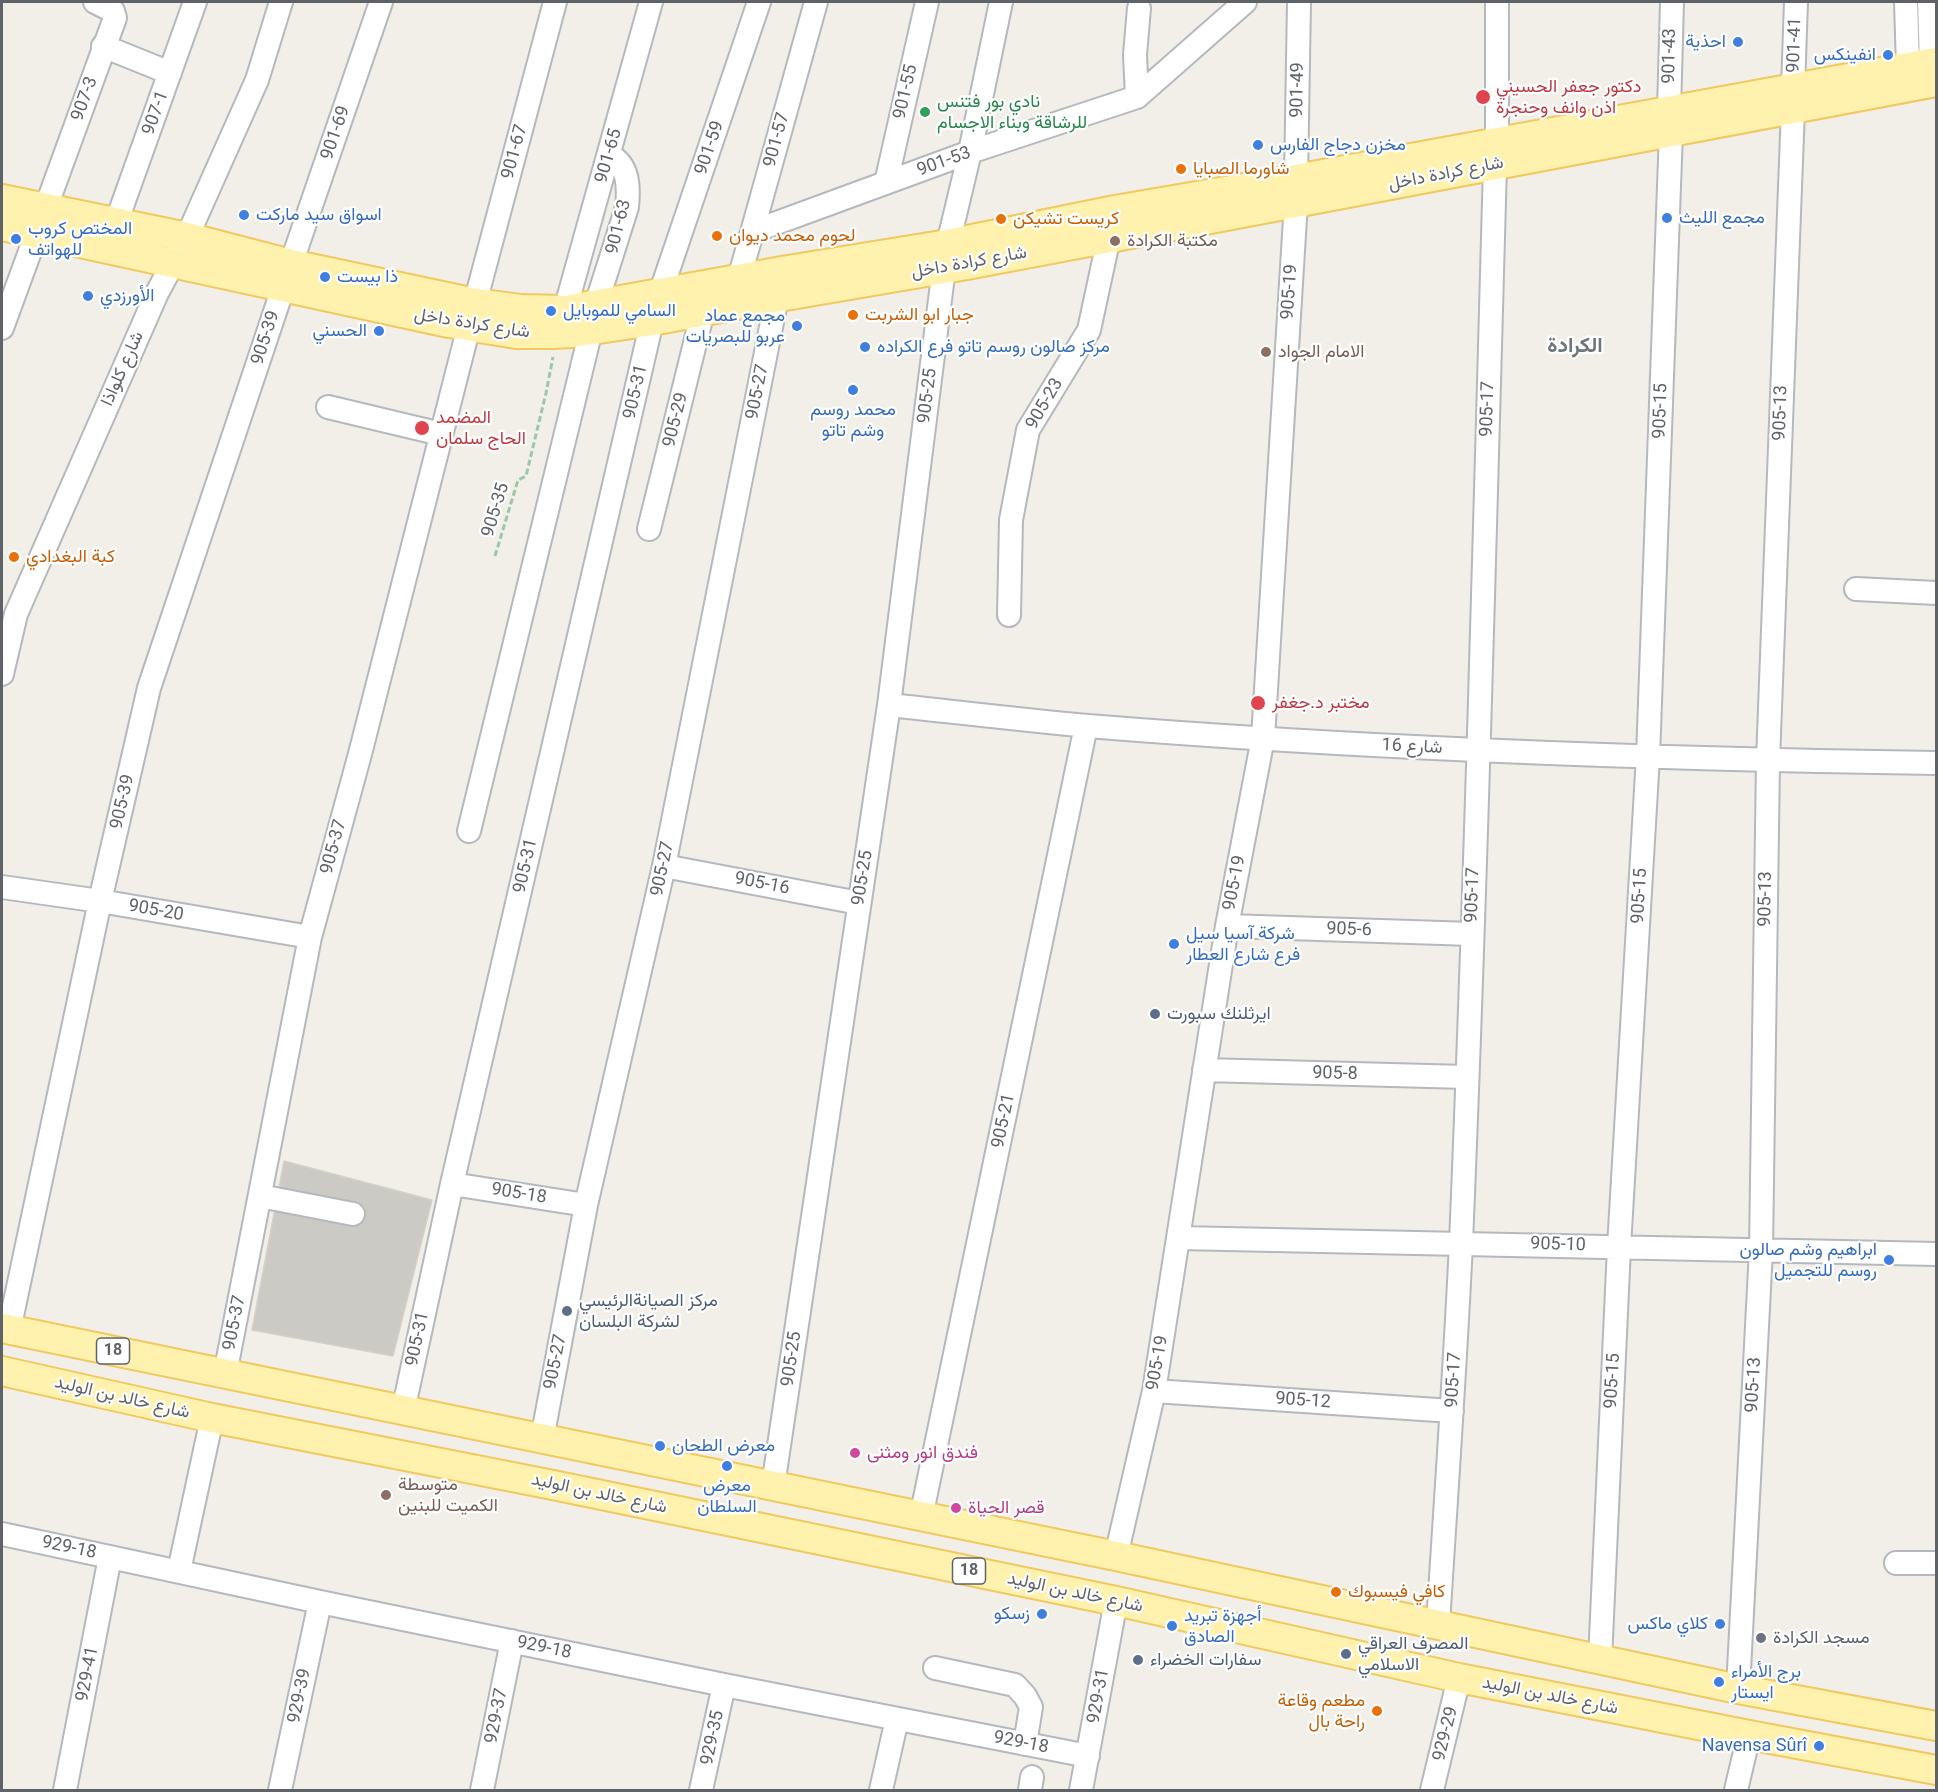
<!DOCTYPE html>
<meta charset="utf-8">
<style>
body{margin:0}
#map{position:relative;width:1938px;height:1792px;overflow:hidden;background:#f1efe8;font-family:Roboto,sans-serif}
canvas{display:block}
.frame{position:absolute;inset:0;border:3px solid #5f6368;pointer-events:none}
</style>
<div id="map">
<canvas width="1938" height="1792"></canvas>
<div class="frame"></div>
</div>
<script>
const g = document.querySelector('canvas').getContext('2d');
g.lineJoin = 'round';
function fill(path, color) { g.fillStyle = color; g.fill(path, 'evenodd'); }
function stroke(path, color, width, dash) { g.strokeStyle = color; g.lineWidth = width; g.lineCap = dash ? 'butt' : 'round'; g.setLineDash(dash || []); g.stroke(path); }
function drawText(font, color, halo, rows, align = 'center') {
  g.font = font + ' Roboto,Vazirmatn,sans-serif'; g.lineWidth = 4.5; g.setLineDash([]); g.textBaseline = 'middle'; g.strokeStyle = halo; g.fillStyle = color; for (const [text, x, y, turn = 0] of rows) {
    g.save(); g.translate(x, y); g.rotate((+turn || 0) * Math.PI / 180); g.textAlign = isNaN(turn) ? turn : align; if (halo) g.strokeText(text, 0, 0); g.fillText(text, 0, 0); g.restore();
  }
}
const building = new Path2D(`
 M284,1161L432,1200L393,1356L252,1330Z`);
fill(building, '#cccac5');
stroke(building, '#d6d1c6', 1.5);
const minor = new Path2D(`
 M1906,2L1908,67
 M1929,2L1931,63
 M103,46L170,73
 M1793,88L1796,2
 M1137,97L1135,55L1139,8
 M1669,111L1672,2
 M1497,143V2
 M1296,179L1299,2
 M886,183L927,2
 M46,207L115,18L113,11L95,2
 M116,223L195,2
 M752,232L970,152L1137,97L1245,2
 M948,244L970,152L1001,2
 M291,264L381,2
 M739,279L816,2
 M660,294L759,2
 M475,303L555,2
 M596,305L627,207C629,187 629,165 609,155
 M565,310L651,2
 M2,328L36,235
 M328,407L441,434
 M649,529L703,311
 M1856,589L1936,593
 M1009,615L1011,520L1028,430L1089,330L1109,237
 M2,674L16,614L157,293L187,237L257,80L281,2
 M889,705C955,712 1022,720 1088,726C1370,749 1654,759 1936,763
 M469,831L591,330
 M664,866L859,903
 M2,887L100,901L310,937
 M1227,926L1472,934
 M1204,1070L1466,1077
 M452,1184L586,1205
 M260,1196L353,1214
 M1179,1238L1936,1254
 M9,1330L100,901L149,688L283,288
 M225,1374L310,937L360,754L469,326
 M1154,1391L1452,1411
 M403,1411L452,1184L652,321
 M542,1439L586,1205L664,866L777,297
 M773,1486L889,705L944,268
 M921,1517L1086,726
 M2,1534L320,1602L724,1685L1088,1756
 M1116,1556L1154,1391L1227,926L1263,738L1296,202
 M1896,1563H1936
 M179,1571L212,1418
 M1438,1624C1446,1497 1455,1370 1461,1243C1476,884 1485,524 1495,165
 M1600,1660L1619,1247L1648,756L1671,132
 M935,1668L1015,1685L1025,1696L1031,1707L1025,1744
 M1738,1689L1761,1250L1768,760L1793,109
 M65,1790L110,1557
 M280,1790L320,1602
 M482,1790L512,1641
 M701,1790L724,1685
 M881,1790L897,1719
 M1030,1790L1032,1777
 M1081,1790L1116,1601
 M1432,1790L1459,1678
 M1736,1790L1749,1735`);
const major = new Path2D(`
 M2,199L187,237L291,264L475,303L521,309L565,310L782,271L948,244L1115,210L1296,179L1936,62
 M2,226L449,323L516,334H552L572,333L652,321L785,296L967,265L1936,82
 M2,1328L1116,1556L1738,1689L1936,1726
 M2,1371L212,1418L553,1485L1116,1601L1459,1678L1749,1735L1936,1770`);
stroke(minor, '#b5b8bc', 26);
stroke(major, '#f2c960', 32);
stroke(new Path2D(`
 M495,556L518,480L526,476L546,393L553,357`), '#9cc7a9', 3, [6, 3]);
stroke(minor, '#fff', 22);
stroke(major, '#fff2af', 28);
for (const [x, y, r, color] of [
 [1738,42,6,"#3f7fe0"],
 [1888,55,6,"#3f7fe0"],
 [1483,97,8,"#e0444e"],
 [925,112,6,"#2e9e5b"],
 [1258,145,6,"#3f7fe0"],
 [1181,169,6,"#e8710a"],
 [244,215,6,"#3f7fe0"],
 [1667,218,6,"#3f7fe0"],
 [1001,219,6,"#e8710a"],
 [717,236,6,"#e8710a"],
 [16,239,6,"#3f7fe0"],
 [1115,241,6,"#8d6e63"],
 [325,277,6,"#3f7fe0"],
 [88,296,6,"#3f7fe0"],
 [551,311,6,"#3f7fe0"],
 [853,315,6,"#e8710a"],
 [797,326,6,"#3f7fe0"],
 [379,331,6,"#3f7fe0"],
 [865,347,6,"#3f7fe0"],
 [1266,352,6,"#8d6e63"],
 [853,390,6,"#3f7fe0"],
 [422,428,8,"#e0444e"],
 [14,557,6,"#e8710a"],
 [1258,703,8,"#e0444e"],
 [1174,944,6,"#3f7fe0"],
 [1155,1014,6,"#5c6f8a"],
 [1889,1260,6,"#3f7fe0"],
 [567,1311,6,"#5c6f8a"],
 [660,1446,6,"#3f7fe0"],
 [855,1453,6,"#d1479c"],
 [727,1466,6,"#3f7fe0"],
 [386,1495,6,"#8d6e63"],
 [956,1508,6,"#d1479c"],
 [1336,1592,6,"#e8710a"],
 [1042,1614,6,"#3f7fe0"],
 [1720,1624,6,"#3f7fe0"],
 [1172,1626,6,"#3f7fe0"],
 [1761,1638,6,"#6b7280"],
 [1346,1654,6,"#5c6f8a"],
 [1138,1660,6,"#5c6f8a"],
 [1719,1682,6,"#3f7fe0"],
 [1377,1711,6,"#e8710a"],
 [1819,1746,6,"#3f7fe0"]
]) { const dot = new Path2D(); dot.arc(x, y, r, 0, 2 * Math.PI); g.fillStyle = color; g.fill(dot); stroke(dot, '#fff', 2); }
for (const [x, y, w] of [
 [113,1351,33],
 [969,1571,33]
]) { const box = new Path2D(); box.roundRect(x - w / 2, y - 13, w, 26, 4.5); g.fillStyle = '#fff'; g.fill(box); stroke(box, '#5f6368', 1.5); }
drawText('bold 16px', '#5f6368', null, [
 ["18",113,1351],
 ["18",969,1571]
]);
drawText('18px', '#366cbe', '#fff', [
 ["احذية",1726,42,"right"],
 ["انفينكس",1876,55,"right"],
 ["مخزن دجاج الفارس",1270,145],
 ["اسواق سيد ماركت",256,215],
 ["مجمع الليث",1679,218],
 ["المختص كروب",28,229],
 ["للهواتف",28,250],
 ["ذا بيست",337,277],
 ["الأورزدي",100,296],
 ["السامي للموبايل",563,311],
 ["مجمع عماد",785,316,"right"],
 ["عربو للبصريات",785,337,"right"],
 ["الحسني",367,331,"right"],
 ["مركز صالون روسم تاتو فرع الكراده",877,347],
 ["محمد روسم",853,410,"center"],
 ["وشم تاتو",853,431,"center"],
 ["شركة آسيا سيل",1186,934],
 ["فرع شارع العطار",1186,955],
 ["ابراهيم وشم صالون",1877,1250,"right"],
 ["روسم للتجميل",1877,1271,"right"],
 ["معرض الطحان",672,1446],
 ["معرض",727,1486,"center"],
 ["السلطان",727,1507,"center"],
 ["زسكو",1030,1614,"right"],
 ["أجهزة تبريد",1184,1616],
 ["الصادق",1184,1637],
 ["كلاي ماكس",1708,1624,"right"],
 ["برج الأمراء",1731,1672],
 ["ايستار",1731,1693],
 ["Navensa Sûrî",1807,1746,"right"]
], 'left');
drawText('18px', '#5f6368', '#fff', [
 ["901-41",1795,45,-88],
 ["901-43",1670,56,-89],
 ["901-49",1298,90,-89],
 ["901-55",906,92,-77],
 ["907-3",85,99,-70],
 ["907-1",156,113,-70],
 ["901-69",336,133,-71],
 ["901-57",777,140,-75],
 ["901-59",710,148,-71],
 ["901-67",515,152,-75],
 ["901-65",609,156,-74],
 ["901-53",944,162,-20],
 ["شارع كرادة داخل",1446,174,-11],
 ["901-63",619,227,-76],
 ["شارع كرادة داخل",969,263,-10],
 ["905-19",1290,292,-86],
 ["شارع كرادة داخل",472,324,9],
 ["905-39",266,338,-72],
 ["شارع كلواذا",123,369,-66],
 ["905-31",636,392,-77],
 ["905-27",758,392,-79],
 ["905-25",928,396,-83],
 ["905-23",1045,404,-60],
 ["905-17",1488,409,-88],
 ["905-15",1661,411,-88],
 ["905-13",1781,413,-88],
 ["905-29",676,420,-76],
 ["905-35",496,510,-73],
 ["شارع 16",1412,747,3],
 ["905-39",123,802,-77],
 ["905-37",334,847,-75],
 ["905-31",526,866,-77],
 ["905-27",663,869,-78],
 ["905-25",863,878,-81],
 ["905-19",1235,883,-79],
 ["905-16",762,884,11],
 ["905-17",1473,895,-88],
 ["905-15",1640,896,-87],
 ["905-13",1766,899,-89],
 ["905-20",156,911,10],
 ["905-6",1349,930,2],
 ["905-8",1335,1074,1],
 ["905-21",1004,1121,-78],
 ["905-18",519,1194,9],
 ["905-10",1558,1245,2],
 ["905-37",235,1323,-79],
 ["905-31",418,1339,-78],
 ["905-25",792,1359,-82],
 ["905-27",556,1362,-79],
 ["905-19",1158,1363,-80],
 ["905-17",1454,1380,-87],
 ["905-15",1613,1381,-87],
 ["905-13",1754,1385,-87],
 ["شارع خالد بن الوليد",122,1398,13],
 ["905-12",1303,1401,4],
 ["شارع خالد بن الوليد",599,1494,12],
 ["929-18",69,1548,12],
 ["شارع خالد بن الوليد",1075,1593,12],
 ["929-18",544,1648,12],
 ["929-41",88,1674,-79],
 ["929-39",300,1696,-78],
 ["929-31",1099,1696,-80],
 ["شارع خالد بن الوليد",1550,1696,11],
 ["929-37",497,1716,-79],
 ["929-29",1446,1734,-76],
 ["929-35",713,1738,-78],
 ["929-18",1021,1743,11]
]);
drawText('18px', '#be3a42', '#fff', [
 ["دكتور جعفر الحسيني",1496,87],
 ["اذن وانف وحنجرة",1496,108],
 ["المضمد",436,418],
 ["الحاج سلمان",436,439],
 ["مختبر د.جغفر",1272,703]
], 'left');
drawText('18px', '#27864d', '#fff', [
 ["نادي بور فتنس",937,102],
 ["للرشاقة وبناء الاجسام",937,123]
], 'left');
drawText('18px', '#c56008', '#fff', [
 ["شاورما الصبايا",1193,169],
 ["كريست تشيكن",1013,219],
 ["لحوم محمد ديوان",729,236],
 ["جبار ابو الشربت",865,315],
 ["كبة البغدادي",26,557],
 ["كافي فيسبوك",1348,1592],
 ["مطعم وقاعة",1365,1701,"right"],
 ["راحة بال",1365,1722,"right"]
], 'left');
drawText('18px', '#785e54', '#fff', [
 ["مكتبة الكرادة",1127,241],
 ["الامام الجواد",1278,352],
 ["متوسطة",398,1485],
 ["الكميت للبنين",398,1506]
], 'left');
drawText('18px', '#4e5e75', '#fff', [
 ["ايرثلنك سبورت",1167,1014],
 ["مركز الصيانةالرئيسي",579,1301],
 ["لشركة البلسان",579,1322],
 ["المصرف العراقي",1358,1644],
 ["الاسلامي",1358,1665],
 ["سفارات الخضراء",1150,1660]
], 'left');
drawText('18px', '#b23c85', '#fff', [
 ["فندق انور ومثنى",867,1453],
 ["قصر الحياة",968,1508]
], 'left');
drawText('18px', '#5b616d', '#fff', [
 ["مسجد الكرادة",1773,1638]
], 'left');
drawText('bold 21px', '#70757a', '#fff', [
 ["الكرادة",1575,347]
]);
</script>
